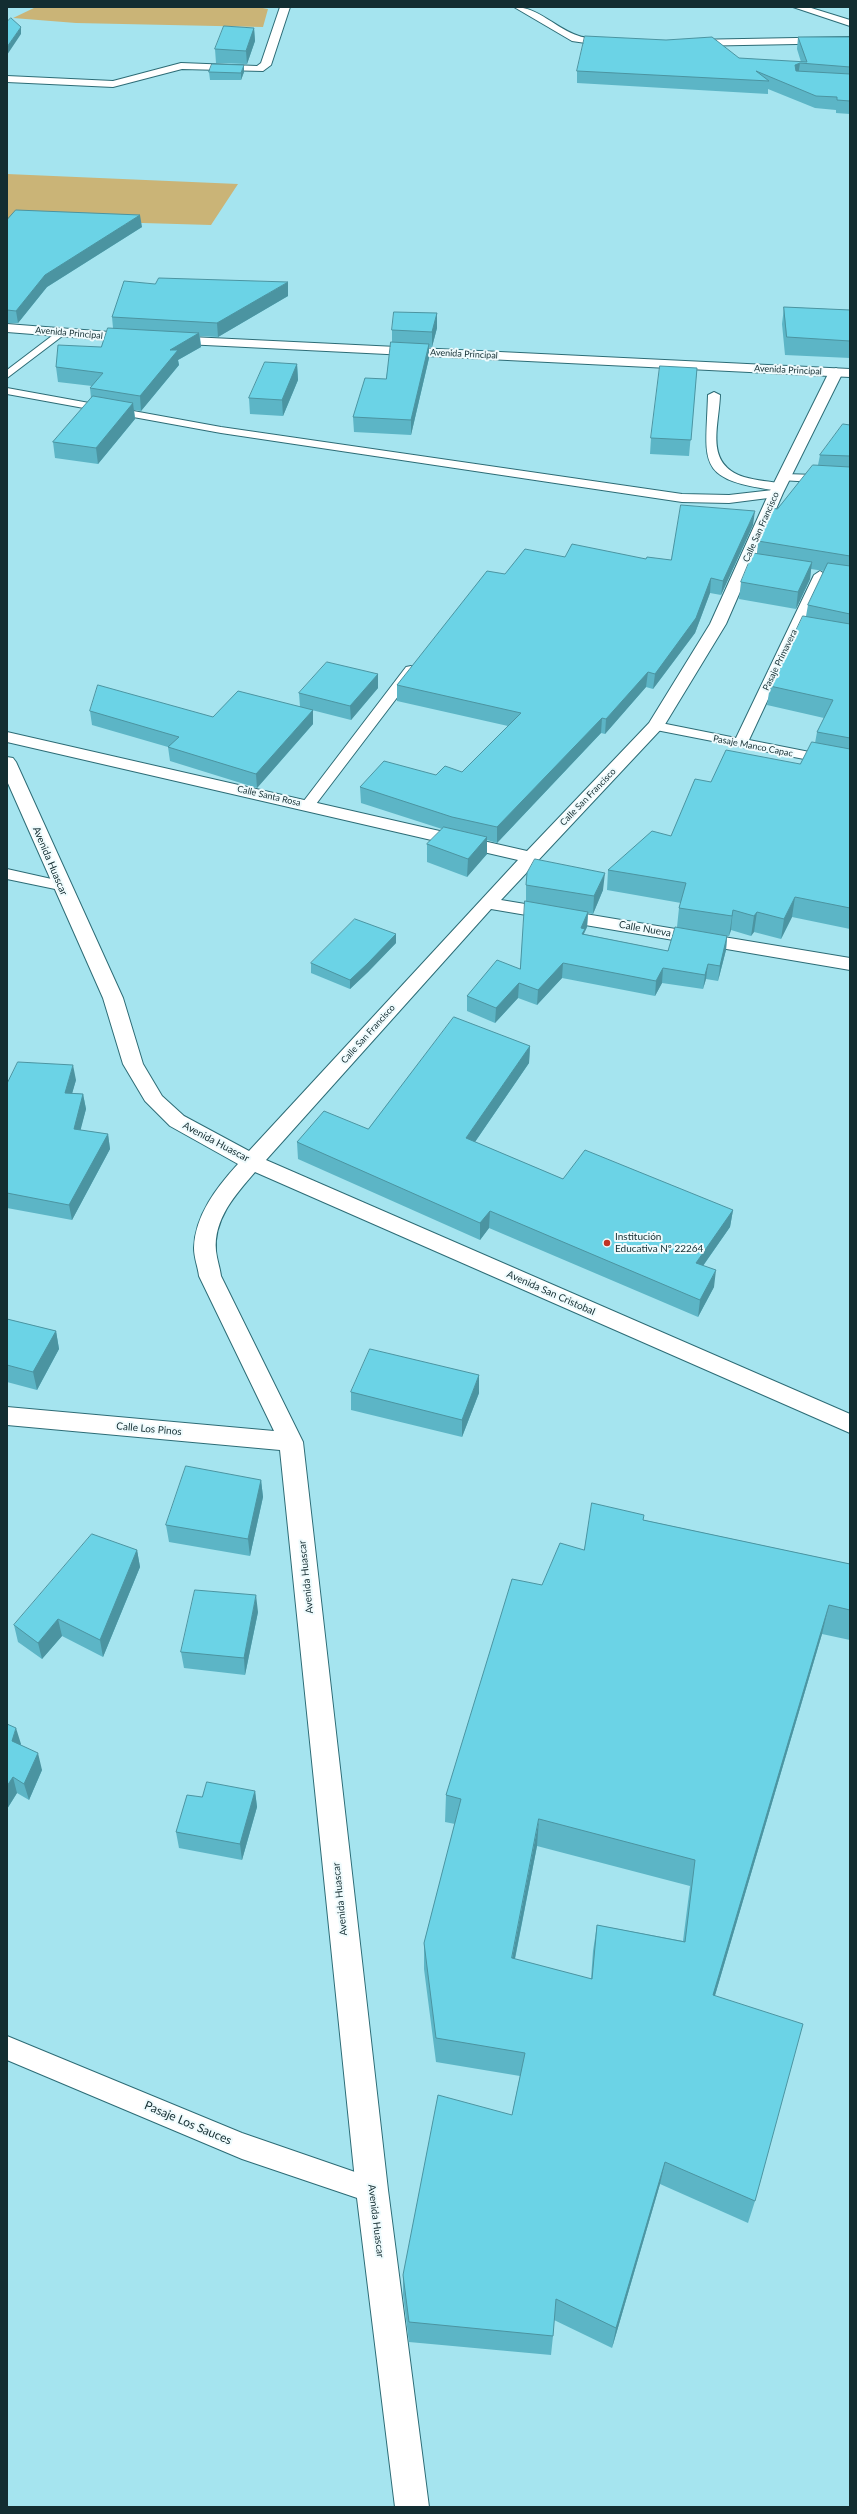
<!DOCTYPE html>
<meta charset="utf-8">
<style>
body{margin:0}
#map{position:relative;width:857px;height:2514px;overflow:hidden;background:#a5e4ef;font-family:Lato,sans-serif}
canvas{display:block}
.frame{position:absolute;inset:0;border:8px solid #132d31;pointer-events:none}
</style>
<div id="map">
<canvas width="857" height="2514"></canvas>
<div class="frame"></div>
</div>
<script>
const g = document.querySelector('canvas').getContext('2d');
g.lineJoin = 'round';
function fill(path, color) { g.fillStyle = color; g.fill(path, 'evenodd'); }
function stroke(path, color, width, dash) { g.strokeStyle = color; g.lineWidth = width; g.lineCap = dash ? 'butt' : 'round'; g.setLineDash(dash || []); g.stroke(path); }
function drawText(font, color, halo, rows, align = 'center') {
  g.font = font + ' Lato,sans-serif'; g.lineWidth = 4; g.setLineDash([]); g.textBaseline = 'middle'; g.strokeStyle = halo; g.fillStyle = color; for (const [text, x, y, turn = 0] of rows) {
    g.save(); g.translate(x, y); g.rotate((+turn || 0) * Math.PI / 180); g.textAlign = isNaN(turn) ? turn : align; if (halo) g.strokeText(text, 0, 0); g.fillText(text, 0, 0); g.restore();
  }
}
fill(new Path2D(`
 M36,7H257L268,9L263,27L76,23L13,18Z
 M7,174L238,184L211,225L7,219Z`), '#cab477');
const service = new Path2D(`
 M61,329L65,330V334L7,378V370Z
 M7,388L221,427L682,494L729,495L773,490C695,479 706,462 708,395L714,392L720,395C719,427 704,464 744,477C757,481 770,481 783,484L785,487L780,490L782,493L780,496L776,497L729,503L682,502L221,433L7,394Z
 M784,474L850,476V484L780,480L778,478Z
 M820,571L826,575L749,740L850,760V768L651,729L649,726L651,723L656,722L736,738L814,575Z
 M411,666L418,670L313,808H303L301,805L303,802L406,667Z
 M7,869L65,882L68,885L60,890L7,879Z
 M7,2036L242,2133L381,2181L385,2190L381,2199L372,2203L242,2159L7,2060Z`);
const minor = new Path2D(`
 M280,7H290L271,65L263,71L182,69L113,87L7,82V76L113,81L181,63L257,66L261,63Z
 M514,7C539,7 556,29 579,36C589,40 611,36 618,44L613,47L572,41Z
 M850,37V43L690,46L685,43L690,40Z
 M836,368L843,372L783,493L726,624L664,726L501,900L850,958V970L491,909L266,1160L850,1414V1433L255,1172C236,1194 213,1219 216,1251C217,1260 220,1268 221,1276L303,1442L388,2190L429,2507H395L356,2190L280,1450L7,1425V1407L274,1431L199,1276C198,1267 194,1258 194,1248C195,1215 217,1187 238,1164L170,1126L145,1101L123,1064L103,998L7,781V757L13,758L16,762L123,998L143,1064L162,1096L184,1116L249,1151L518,860L7,742V732L527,851L649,723L710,624L769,493L829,372Z`);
const secondary = new Path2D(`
 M7,324L135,334L142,338L135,342L7,332Z
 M170,336L850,369V377L165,343L163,340L165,337Z`);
const trunk = new Path2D(`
 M793,7H808L850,20V26Z`);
stroke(service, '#2d6c76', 2);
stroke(minor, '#2d6c76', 2);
stroke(secondary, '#2d6c76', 2);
stroke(trunk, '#2d6c76', 2);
fill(service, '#fff');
fill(minor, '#fff');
fill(secondary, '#fff');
fill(trunk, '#fff');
fill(new Path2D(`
 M254,28L255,41L247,64L216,63L215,49Z
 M798,37H850V114L836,113V110L815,108L768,89V94L577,83V71L739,58L801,62L797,49Z
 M209,72H244L241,80H210Z
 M7,220L142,227L47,287L18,323H7Z
 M155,284L288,296L218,337L200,336L201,347L178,360L179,365L141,411L134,410L135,419L98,464L55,458L53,442L91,398L90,388L92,386L58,382L56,367L101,347L113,328L112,317Z
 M784,307L850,310V358L785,355L782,324Z
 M437,313V328L432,347H429V358L411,435L354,432L353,417L386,379L392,342V330Z
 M297,364L298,380L283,416L250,414L249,398Z
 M697,368L689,456L650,454L651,438Z
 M850,425V929L792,917L781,939L754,932L751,936L731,930L729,936H727L726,950L718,981L706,979L703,989L662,983L655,996L562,978L537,1005L518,998L495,1023L467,1011V996L520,969L526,902V885L603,890L593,914L588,913L587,927L584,934L668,951L677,927L679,908L681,903L607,890L608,870L671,836L711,782L800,764L815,743L817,732L824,718L767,705L770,686L806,616L808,605L824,571L811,569L810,579L796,609L739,599L741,582L757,553L758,541L777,509L818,465L820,455Z
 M753,525L721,595L710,593L695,633L653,689L646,687L605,734L601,733L497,843L487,840V854L467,877L427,862V844L442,829L361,803L360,787L462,772L508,726L397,701V685L505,574L565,557L671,560Z
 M378,674V688L351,720L300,707L299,693Z
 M313,710V724L257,788L170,761L168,747L92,725L90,711L213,717Z
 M396,943L368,972L350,989L311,973V963Z
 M530,1046L529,1063L475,1142L563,1179L733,1210L730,1227L703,1266L714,1287L698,1317L489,1228L480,1240L298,1159L297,1142L368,1129Z
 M76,1080L72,1093L83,1094L86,1109L80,1130L108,1134L110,1149L72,1220L7,1208V1084Z
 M7,1319L56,1331L59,1349L37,1390L7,1382Z
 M351,1392L479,1393L462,1437L351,1410Z
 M261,1480L263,1497L250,1556L169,1542L166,1525Z
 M644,1520L850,1564V1640L822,1634L715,1995L755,2201L748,2223L660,2184L612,2348L554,2320L553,2336L551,2355L409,2342L403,2295V2275L512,2115L520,2076L436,2062L424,1969V1943L455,1824L445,1822L446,1795L542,1585L584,1550ZM537,1846L690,1886L683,1941L597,1925L593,1951L591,1979L515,1959Z
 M137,1550L140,1567L103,1657L62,1636L42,1659L18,1642L14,1625Z
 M258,1612L245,1675L184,1668L181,1652Z
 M7,1724L21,1744L20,1745L42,1770L29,1800L17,1793L7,1809Z
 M255,1791L257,1807L242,1860L179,1848L176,1832L202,1797Z`), '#5cb5c6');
fill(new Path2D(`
 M21,27V34L7,55V47Z
 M254,28L255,41L247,64L246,51Z
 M800,63L798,76L794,77L795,65Z
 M244,65V72L241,80V73Z
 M140,215L142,227L47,287L18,323L16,311L45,275Z
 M288,282V296L218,337L217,323Z
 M437,313V328L432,347V332Z
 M199,333L201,347L178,360L179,365L141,411L140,396L170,350Z
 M429,344V358L411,435V420Z
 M297,364L298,380L283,416L282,400Z
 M133,403L135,419L98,464L96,448Z
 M755,511L753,525L721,595L723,581Z
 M812,562L810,579L796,609L798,592Z
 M711,578L710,593L695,633L653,689L655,674Z
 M648,672L646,687L605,734L606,719Z
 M378,674V688L351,720L350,706Z
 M313,710V724L257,788L256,774Z
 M602,718L601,733L497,843V827Z
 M487,837V854L467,877L468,859Z
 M605,873L603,890L593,914L594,896Z
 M795,897L792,917L781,939L784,919Z
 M733,910L731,930L729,936L732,916Z
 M588,912L587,927L584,933V943L581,928Z
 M757,912L754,932L751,936L754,916Z
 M396,934V943L368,972L350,989V980Z
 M727,936L726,950L718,981L720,966Z
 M563,963L562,978L537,1005L538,990Z
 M708,964L706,979L703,989L705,975Z
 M663,968L662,983L655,996L656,981Z
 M519,983L518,998L495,1023L496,1008Z
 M530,1046L529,1063L466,1155V1138Z
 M73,1065L76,1080L68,1108L65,1093Z
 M83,1094L86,1109L77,1144L74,1129Z
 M108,1134L110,1149L72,1220L69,1205Z
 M733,1210L730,1227L693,1280L696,1263Z
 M490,1211L489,1228L480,1240V1223Z
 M716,1270L714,1287L698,1317L700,1300Z
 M56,1331L59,1349L37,1390L33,1372Z
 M479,1375V1393L462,1437V1420Z
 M261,1480L263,1497L250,1556L248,1539Z
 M137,1550L140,1567L103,1657L100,1640Z
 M256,1595L258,1612L245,1675L244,1658Z
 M829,1605L822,1634L708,2019L713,1995Z
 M58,1619L62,1636L42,1659L38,1643Z
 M16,1728L21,1744L16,1757L12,1741Z
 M38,1753L42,1770L29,1800L24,1784Z
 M13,1777L17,1793L7,1809V1786Z
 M255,1791L257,1807L242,1860L240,1844Z
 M539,1819L537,1846L510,1983L512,1958Z
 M665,2162L660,2184L612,2348L616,2328Z`), '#4b94a1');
const building = new Path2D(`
 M11,18L21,27L7,47V22Z
 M224,26L254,28L246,51L215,49Z
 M585,36L666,40L712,37L739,58L807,62L798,37H850V67L800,63L795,65L796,71L850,74V101L837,100V97L816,96L756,71L769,81L577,71Z
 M212,64L244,65L241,73L209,72Z
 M16,210L140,215L45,275L16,311L7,310V220Z
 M159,278L288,282L217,323L112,317L124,281L155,284Z
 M784,307L850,310V341L787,337Z
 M394,312L437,313L432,332L392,330Z
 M108,328L199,333L170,350H178L140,396L90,388L103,373L56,367L58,345L101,347Z
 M391,342L429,344L411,420L353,417L365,378L386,379Z
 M265,362L297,364L282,400L249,398Z
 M660,366L697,368L691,440L651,438Z
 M93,396L133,403L96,448L53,442Z
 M843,424L850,425V456L820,455Z
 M813,465L850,467V556L758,541L772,508L777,509Z
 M681,505L755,511L723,581L711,578L696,618L655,674L648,672L606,719L602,718L497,827L452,817L360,787L384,761L436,775L445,766L462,772L521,713L397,685L487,571L505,574L525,549L565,557L572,544L646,559L647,557L671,560Z
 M753,553L812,562L798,592L741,582Z
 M828,563L850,566V614L808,605Z
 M803,616L850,624V738L817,732L833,700L770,686Z
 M327,662L378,674L350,706L299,693Z
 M98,685L213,717L238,691L313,710L256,774L168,747L179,737L90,711Z
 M812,742L850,749V908L795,897L784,919L757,912L754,916L733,910L732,916L679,908L686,883L608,870L652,831L671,836L695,779L711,782L726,750L800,764Z
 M444,827L487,837L468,859L427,844Z
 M535,859L605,873L594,896L526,885L527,873Z
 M525,901L588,912L581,928L585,929L582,934L668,951L675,927L727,936L720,966L708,964L705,975L663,968L656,981L563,963L538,990L519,983L496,1008L467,996L497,960L520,969Z
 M355,919L396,934L368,963L350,980L311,963Z
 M454,1017L530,1046L466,1138L563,1179L585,1150L733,1210L696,1263L716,1270L700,1300L490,1211L480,1223L297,1142L324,1111L368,1129Z
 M18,1062L73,1065L65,1093L83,1094L74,1129L108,1134L69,1205L7,1193V1084Z
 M7,1319L56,1331L33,1372L7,1365Z
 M370,1349L479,1375L462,1420L351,1392Z
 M186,1466L261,1480L248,1539L166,1525Z
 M592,1503L644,1515L643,1520L850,1564V1610L829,1605L713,1995L803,2024L755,2201L665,2162L616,2328L556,2299L553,2336L409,2322L403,2275L438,2095L512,2115L525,2053L436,2038L424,1943L461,1799L446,1795L512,1579L542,1585L560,1543L584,1550ZM539,1819L695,1860L685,1942L597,1925L592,1979L512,1958Z
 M92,1534L137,1550L100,1640L58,1619L38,1643L14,1625Z
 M195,1590L256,1595L244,1658L181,1652Z
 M7,1724L16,1728L12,1741L38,1753L24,1784L13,1777L7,1786Z
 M207,1782L255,1791L240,1844L176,1832L187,1795L202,1797Z`);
fill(building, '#6bd3e6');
stroke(building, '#4b94a1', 1);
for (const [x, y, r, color] of [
 [607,1243,4,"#c13424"]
]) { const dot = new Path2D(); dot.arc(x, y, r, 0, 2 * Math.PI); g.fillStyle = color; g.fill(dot); stroke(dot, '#effbfd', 1.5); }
drawText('9px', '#132d31', '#effbfd', [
 ["Avenida Principal",69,333,5],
 ["Avenida Principal",464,354,3],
 ["Avenida Principal",788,370,3],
 ["Calle San Francisco",761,527,-66],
 ["Pasaje Primavera",780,660,-64],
 ["Pasaje Manco Capac",753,746,11],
 ["Calle Santa Rosa",269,796,13],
 ["Calle San Francisco",588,797,-46],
 ["Calle San Francisco",368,1034,-48]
]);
drawText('10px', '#132d31', '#effbfd', [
 ["Avenida Huascar",50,861,67],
 ["Calle Nueva",645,929,10],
 ["Avenida Huascar",216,1142,28],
 ["Avenida San Cristobal",551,1293,24],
 ["Calle Los Pinos",149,1429,5],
 ["Avenida Huascar",306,1577,-96],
 ["Avenida Huascar",340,1899,-96],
 ["Avenida Huascar",376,2221,83]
]);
drawText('10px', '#132d31', '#effbfd', [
 ["Institución",615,1237],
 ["Educativa Nº 22264",615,1249]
], 'left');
drawText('12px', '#132d31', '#effbfd', [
 ["Pasaje Los Sauces",188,2123,23]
]);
</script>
